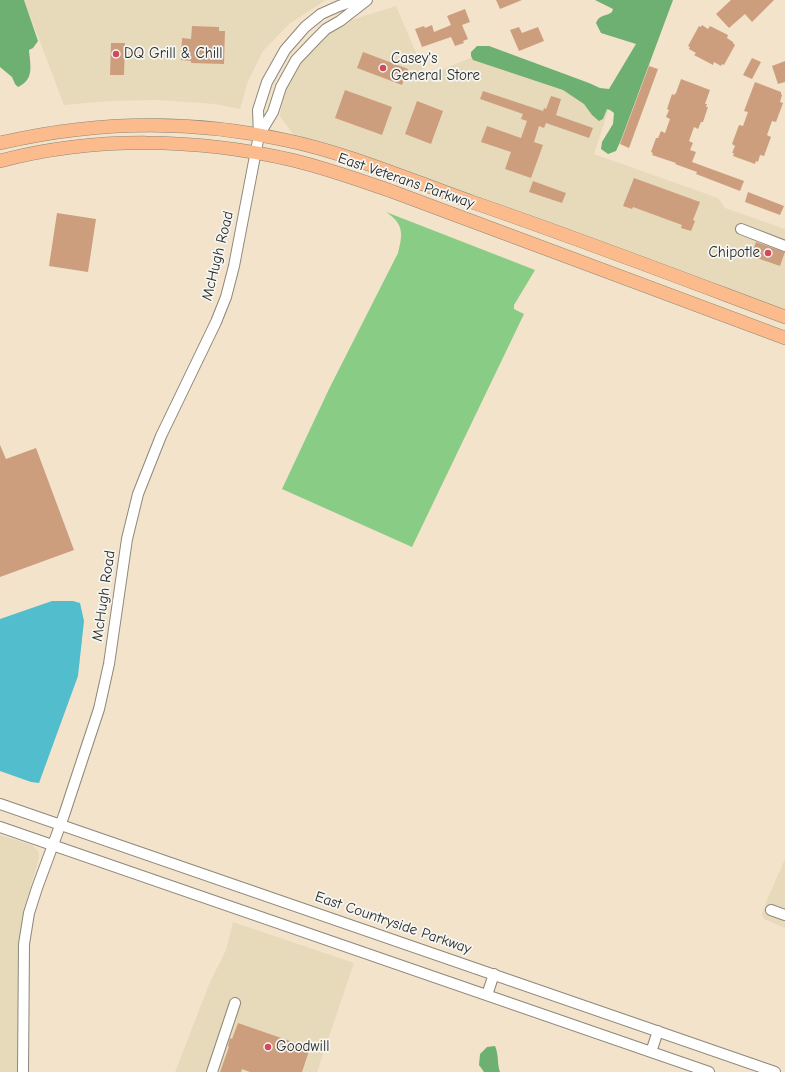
<!DOCTYPE html>
<style>
body{margin:0}
canvas{display:block;background:#f2e3ca}
</style>
<canvas width="785" height="1072"></canvas>
<script>
const g = document.querySelector('canvas').getContext('2d');
g.lineJoin = 'round';
function fill(path, color) { g.fillStyle = color; g.fill(path, 'evenodd'); }
function stroke(path, color, width, dash) { g.strokeStyle = color; g.lineWidth = width; g.lineCap = dash ? 'butt' : 'round'; g.setLineDash(dash || []); g.stroke(path); }
function drawText(font, color, halo, rows, align = 'center') {
  g.font = font + ' "Comic Neue",sans-serif'; g.lineWidth = 3.5; g.setLineDash([]); g.textBaseline = 'middle'; g.strokeStyle = halo; g.fillStyle = color; for (const [text, x, y, turn = 0] of rows) {
    g.save(); g.translate(x, y); g.rotate((+turn || 0) * Math.PI / 180); g.textAlign = isNaN(turn) ? turn : align; if (halo) g.strokeText(text, 0, 0); g.fillText(text, 0, 0); g.restore();
  }
}
fill(new Path2D(`
 M24,0H326L289,24L263,51L248,81L240,109L215,104L157,100L111,101L64,105Z
 M396,6L426,76L478,55L611,102L594,154L718,198L725,208L785,229V314L295,137L280,116L284,91L298,63L316,43L342,23Z
 M0,835L32,845L38,851L39,856L38,862L25,905L19,940L18,1072H0Z
 M785,859V928L764,919L762,914L767,900Z
 M233,922L354,963L317,1072H175L210,982L226,950Z`), '#e7daba');
fill(new Path2D(`
 M386,212L535,270L514,305V309L524,314L412,547L282,489L329,389L398,253C403,234 404,224 386,212Z`), '#89cc85');
fill(new Path2D(`
 M0,0H24L38,41L33,48L29,50C30,65 35,79 18,87L15,84L12,77L0,67Z
 M595,0H673L621,140L616,151L608,154L601,149L602,142L613,124L614,113L610,110L607,109L603,119L599,121L592,115L584,104L563,90L473,60L471,56V52L477,46H489L589,83L600,88L609,89L636,44L601,33L596,23C599,14 606,17 612,12L613,9Z
 M495,1046C499,1055 497,1064 500,1072H484L479,1065L480,1054L487,1047Z`), '#6eb072');
fill(new Path2D(`
 M52,601H73L80,603L84,621L78,676L39,783L31,782L0,771V619Z`), '#52becd');
fill(new Path2D(`
 M496,0H522L500,9Z
 M731,0H774L752,22L745,14L729,28L716,14Z
 M465,9L470,22L462,25L468,39L463,41L464,43L455,46L451,37L422,47L415,29L424,26L425,28L432,25L434,32L451,25L447,16Z
 M702,25L708,29L710,26L728,35L727,38L733,42V43L735,45L724,65L722,64L721,66L714,62L713,65L694,55L696,53L689,49L690,47L688,46L699,26L701,27Z
 M192,26L219,27V31H225L224,64L191,63V61L181,60L182,38L191,39Z
 M519,27L522,33L538,27L544,41L519,51L510,30Z
 M111,43H125L124,75H110Z
 M363,52L408,69L402,85L357,68Z
 M752,58L761,62L752,79L743,75Z
 M785,61V82L778,84L772,66Z
 M649,66L658,69L629,148L620,144Z
 M681,79L710,90L705,104H707L706,107H708L703,122H701L698,129L694,127L689,141L693,143L690,150L696,152L692,162L744,181L740,191L696,174L697,172L675,164L676,163L652,155L653,153L651,152L656,138H658L661,131L665,133L670,119L666,117L669,110L667,109L672,94L674,95L676,93Z
 M755,82L781,92V94L782,95L780,102L783,103L776,122L772,121L767,135L771,137L764,156L760,155L758,162L756,161L755,164L733,156L734,153H732L735,146L732,144L739,125L743,126L748,112L744,111Z
 M345,90L392,107L382,135L335,118Z
 M483,91L543,111L544,108L546,109L551,96L561,99L556,115L593,128L589,138L546,123L544,128L539,126L534,142L543,145L531,178L505,169L511,152L481,142L487,126L521,138L527,121L521,119L523,114L480,99Z
 M417,101L443,111L431,144L405,134Z
 M634,178L700,202L693,220L695,221L691,231L681,228L682,225L633,207L632,209L623,206Z
 M533,181L566,193L562,203L529,192Z
 M748,192L784,206L780,215L745,202Z
 M57,213L96,219L88,272L49,266Z
 M756,242L785,252L780,266L751,256Z
 M0,445L6,459L36,448L74,550L0,577Z
 M238,1023L310,1048L302,1072H250L242,1069L241,1072H220L229,1047L228,1046L230,1038L232,1039Z`), '#cd9e7e');
const minor = new Path2D(`
 M259,135L273,112L281,87L296,60L316,39L326,29L340,21L367,0
 M741,229L785,246
 M0,804L775,1072
 M0,827L709,1072
 M771,910L785,915
 M487,995L494,974
 M651,1052L658,1031
 M23,1072L24,944L29,913L37,888L64,815L99,709L109,664L127,539L138,494L161,436L216,322L226,297L234,266L259,135L258,110L267,82L285,50L305,27L321,14L339,6L356,0
 M212,1072L235,1003`);
const major = new Path2D(`
 M0,143C94,121 191,119 285,140C348,153 412,181 472,202C577,238 681,278 785,317
 M0,161C95,136 197,138 292,160C326,168 359,180 391,191L785,338`);
stroke(minor, '#8e877a', 12);
stroke(major, '#8e877a', 14);
stroke(minor, '#fff', 10);
stroke(major, '#fbbb8c', 13);
for (const [x, y, r, color] of [
 [116,54,4,"#d1495b"],
 [383,68,4,"#d1495b"],
 [768,253,4,"#d1495b"],
 [268,1047,4,"#d1495b"]
]) { const dot = new Path2D(); dot.arc(x, y, r, 0, 2 * Math.PI); g.fillStyle = color; g.fill(dot); stroke(dot, '#f6f6f2', 1.5); }
drawText('15px', '#2b2b2b', '#f6f6f2', [
 ["DQ Grill & Chill",124,54],
 ["Casey's",391,59],
 ["General Store",391,76],
 ["Chipotle",760,253,"right"],
 ["Goodwill",276,1047]
], 'left');
drawText('15px', '#2b2b2b', '#f6f6f2', [
 ["East Veterans Parkway",406,181,19],
 ["McHugh Road",218,256,-76],
 ["McHugh Road",104,596,-82],
 ["East Countryside Parkway",393,923,19]
]);
</script>
